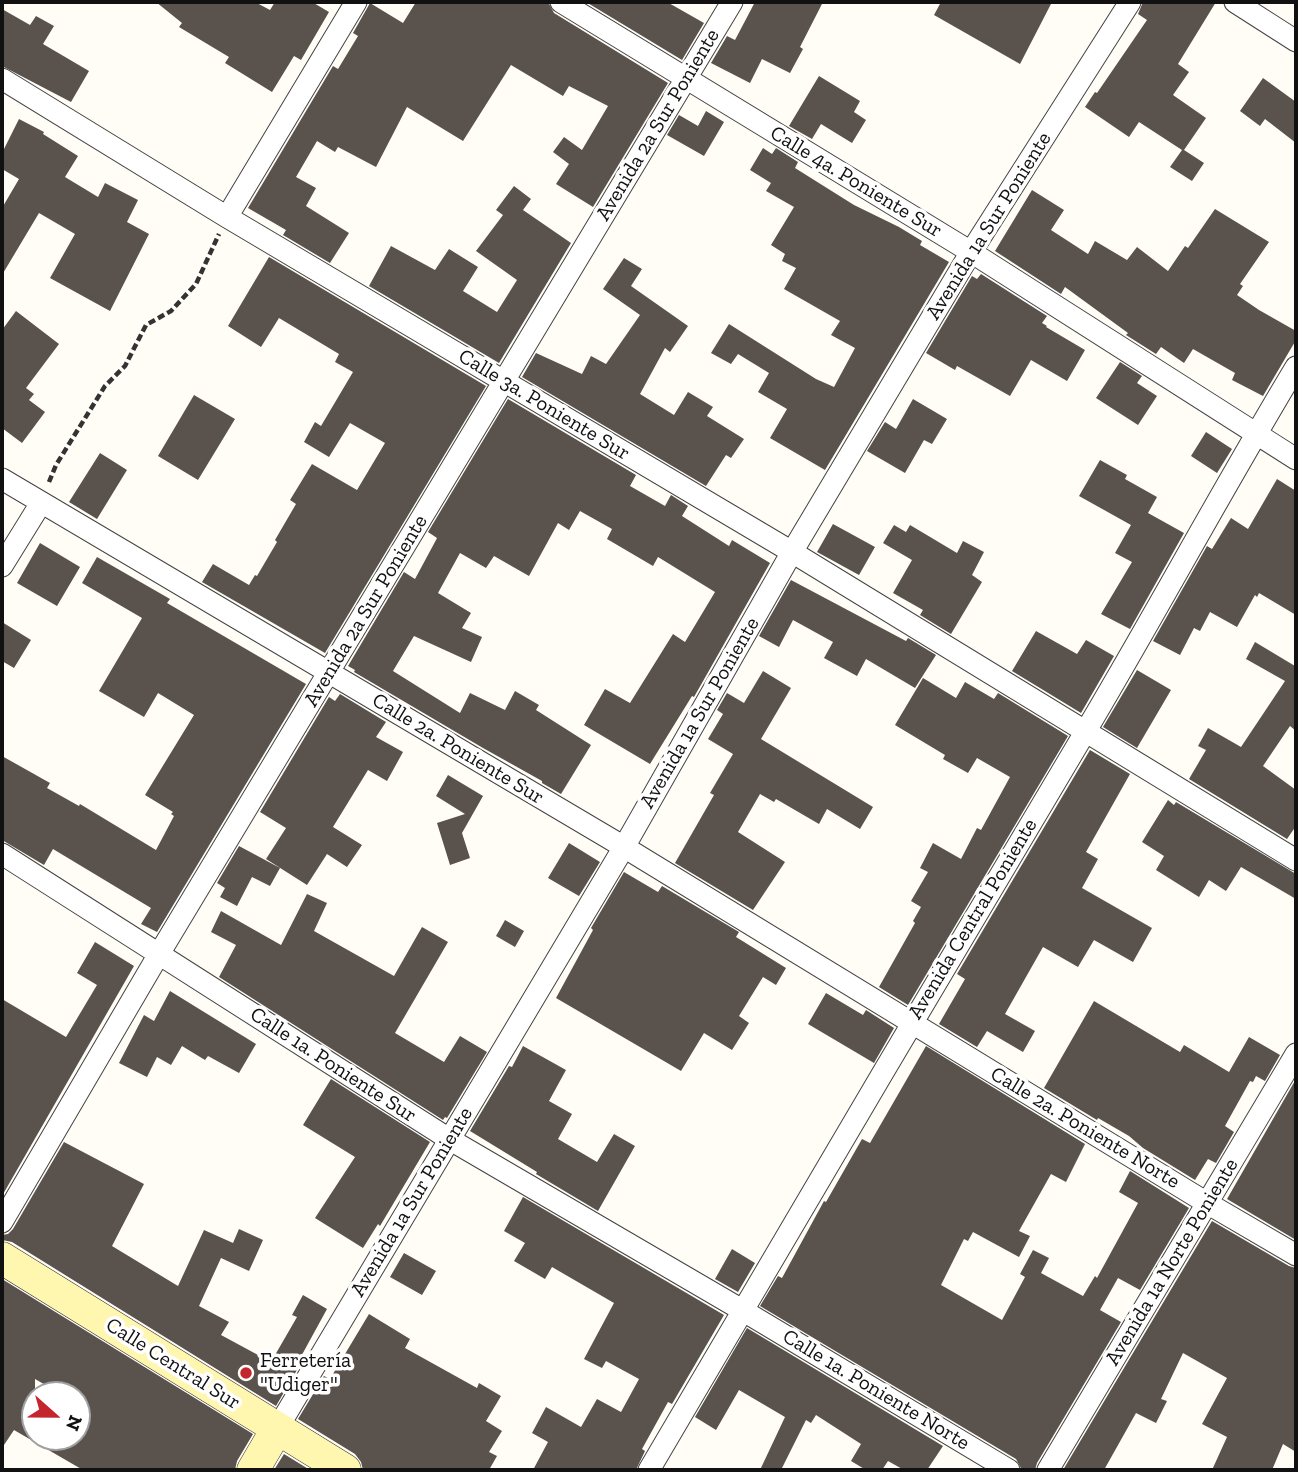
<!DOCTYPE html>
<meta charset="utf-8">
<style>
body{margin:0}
#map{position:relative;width:1298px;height:1472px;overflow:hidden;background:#fffdf5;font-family:"Zilla Slab",serif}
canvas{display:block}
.frame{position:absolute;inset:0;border:4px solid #111;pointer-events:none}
.north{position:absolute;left:21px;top:1381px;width:70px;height:70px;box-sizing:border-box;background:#fff;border:2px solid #a0a0a0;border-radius:50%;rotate:111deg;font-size:19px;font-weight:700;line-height:28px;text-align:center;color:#111}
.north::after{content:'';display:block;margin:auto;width:24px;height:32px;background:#c4262e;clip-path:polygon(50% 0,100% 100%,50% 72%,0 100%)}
</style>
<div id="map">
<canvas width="1298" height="1472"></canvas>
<div class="frame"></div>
<div class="north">N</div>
</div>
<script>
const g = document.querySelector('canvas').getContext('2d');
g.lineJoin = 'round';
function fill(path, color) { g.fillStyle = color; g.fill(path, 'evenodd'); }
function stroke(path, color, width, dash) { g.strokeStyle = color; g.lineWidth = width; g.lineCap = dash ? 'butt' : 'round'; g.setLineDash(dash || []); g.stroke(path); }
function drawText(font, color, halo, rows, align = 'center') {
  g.font = font + ' "Zilla Slab",serif'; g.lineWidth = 7; g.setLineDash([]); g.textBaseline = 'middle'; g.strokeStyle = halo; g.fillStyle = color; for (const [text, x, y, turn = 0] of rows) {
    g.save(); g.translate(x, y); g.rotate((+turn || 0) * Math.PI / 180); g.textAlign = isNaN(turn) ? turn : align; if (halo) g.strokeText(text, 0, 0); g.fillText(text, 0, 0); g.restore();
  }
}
fill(new Path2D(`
 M156,2H255L270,10L275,2H312L329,12L301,60L294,56L272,92L225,63L229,57L179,27L182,23Z
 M416,2H548L554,13L668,83L593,207L556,184L569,164L553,152L564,137L582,150L608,106L569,86L563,96L511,65L463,141L407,107L376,167L338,147L335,152L317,141L296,177L316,188L306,206L349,233L330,263L283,235L286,230L248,208L333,66L338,69L358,36L353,33L370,3L403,23Z
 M586,2H667L704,23L682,60Z
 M755,2H823L800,47L803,49L790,73L762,59L750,83L711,63L727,36L735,40Z
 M941,2H1052L1020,64L934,15Z
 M1143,2H1216L1178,64L1189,72L1173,95L1206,118L1184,150L1204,163L1192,181L1170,167L1182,150L1139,122L1129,137L1085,107L1095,92L1097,93L1147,20L1138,14Z
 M2,9L30,25L36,16L54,26L43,44L89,71L71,102L2,66Z
 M819,76L860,101L854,112L866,120L852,143L821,124L812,139L789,126Z
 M1263,78L1296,102V143L1265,119L1260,126L1240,111Z
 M706,111L724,122L704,156L667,135L679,115L698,126Z
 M19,119L44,132L43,134L78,156L65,177L98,197L105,183L138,200L127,222L149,234L110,311L50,278L75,234L39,213L2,275V208L19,179L2,169V153Z
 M763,148L772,154L776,148L798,162L795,168L854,205L899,227L922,241L920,245L949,262L825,470L770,438L787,409L758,392L769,373L738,354L731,364L711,353L729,324L816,379L834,387L855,348L831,335L840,321L784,289L796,268L782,261L785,254L771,245L794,207L766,191L771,183L750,170Z
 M514,186L531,199L523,210L571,243L499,363L369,286L391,246L435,270L449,249L478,267L463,291L497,312L517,280L476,251L503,215L496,210Z
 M1032,190L1064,210L1051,230L1088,254L1095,241L1127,260L1137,247L1168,271L1185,246L1188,248L1215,209L1269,242L1240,284L1243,286L1237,295L1259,310L1296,331V340L1263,396L1232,380L1235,373L1193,349L1184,363L1161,347L1156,354L1126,335L1128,333L1065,287L1061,294L995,251Z
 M269,257L486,386L325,653L202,582L213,564L249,585L255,575L257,576L277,542L275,540L296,504L290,500L312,464L357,490L385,443L350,423L329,457L304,442L315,422L321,426L353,372L335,362L339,354L279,318L261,347L228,326Z
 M624,258L642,269L631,286L688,326L670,352L665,348L640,394L674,415L688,392L713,407L707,416L744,439L731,458L726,455L706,486L522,377L536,353L582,374L591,356L606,364L640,315L603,289Z
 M981,274L1047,316L1042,323L1047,326L1046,327L1085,350L1067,381L1031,360L1010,396L957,366L955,370L926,353L972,276L977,279Z
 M16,311L59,344L26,388L34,394L29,400L45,412L22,443L2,428V330Z
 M1120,362L1142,376L1137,383L1157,396L1138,425L1096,398Z
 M194,395L235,419L198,480L158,456Z
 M508,399L636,475L630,486L665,506L671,495L688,506L682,516L729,546L732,540L770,563L694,697L692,696L650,764L584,725L605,689L630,703L673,634L685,642L715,592L658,557L653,566L607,539L612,529L580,511L569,530L558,523L529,576L494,556L486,568L460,553L438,593L471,613L462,628L482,637L471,662L414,636L393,671L460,713L470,693L505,710L515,691L539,705L536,710L591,745L561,794L542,783V781L483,748L354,672L355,670L348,666L404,572L415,579L436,540L437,538L428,532Z
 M913,399L947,419L932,444L924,440L905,473L867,451L885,422L896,429Z
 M1206,432L1232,449L1217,473L1191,456Z
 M100,453L127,470L97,519L69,502Z
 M1100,460L1127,475L1125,479L1157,497L1148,513L1184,533L1130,629L1101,614L1132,562L1115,553L1131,525L1079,496Z
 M1277,479L1296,491V615L1259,593L1257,597L1255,595L1237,627L1210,612L1200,631L1194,628L1180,655L1153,641L1207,546L1212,549L1231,518L1248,529Z
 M833,524L875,547L859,575L817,552Z
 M894,525L906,532L910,525L957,553L963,541L984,552L972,575L982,582L951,634L920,615L923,610L893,593L912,560L883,543Z
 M40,543L80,567L57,606L17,583Z
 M97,557L170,599L167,603L306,684L157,932L141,924L151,908L53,849L44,865L2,840V756L50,783L47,788L79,806L80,804L156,850L174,816L171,814L173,812L145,795L194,715L158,693L144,717L99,691L142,618L82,583Z
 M791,580L906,641L908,638L936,655L915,688L866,659L857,676L824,658L833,642L793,620L779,647L759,636Z
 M2,622L31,640L14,668L2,661Z
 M1036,631L1077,654L1086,640L1114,656L1081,713L1012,671Z
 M1255,642L1295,666L1296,664V731L1290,726L1263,766L1296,790V826L1287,839L1189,779L1206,750L1198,746L1208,728L1241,747L1285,681L1246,659Z
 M1137,670L1171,690L1137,748L1103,727Z
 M763,671L791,688L761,739L873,807L860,829L827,809L819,824L776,799L774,802L760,794L738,832L785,862L753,910L675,863L714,795L710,793L733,754L708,739L723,714L717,710L727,693L744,703Z
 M923,678L956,698L965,682L994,699L998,693L1068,736L908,1005L879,987L915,923L913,921L921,907L911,901L928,872L920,868L933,843L961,859L977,828L981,830L1010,777L977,758L968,773L943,759L945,755L895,725Z
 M340,694L386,722L376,737L403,752L387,781L368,770L333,827L362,845L347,867L327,854L307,885L266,859L286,828L260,812L329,697L335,701Z
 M1090,750L1130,774L1086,852L1098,859L1082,888L1152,928L1133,962L1094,940L1078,967L1043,947L1005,1014L1035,1031L1023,1052L987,1031L977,1047L939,1024L965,979L957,974Z
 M448,775L483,796L462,833L470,858L450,865L437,823L465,814L436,796Z
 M1168,800L1174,805L1176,802L1296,874V899L1241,867L1226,891L1209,880L1199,897L1156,870L1164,856L1142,842Z
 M569,843L600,862L579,896L548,878Z
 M239,846L280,868L270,886L252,877L237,906L220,897L225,888L217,883Z
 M624,872L658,892L662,886L739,932L736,937L786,968L776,985L763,977L739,1016L749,1023L732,1050L704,1033L681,1071L556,998L593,930L591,928Z
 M307,894L327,903L314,931L394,976L422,927L448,942L395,1033L444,1062L460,1036L487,1052L447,1118L445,1117L443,1120L219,977L236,945L211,932L221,911L281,945Z
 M505,920L524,931L515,947L496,936Z
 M95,942L134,966L2,1196V999L66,1037L97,985L77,973Z
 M170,991L256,1044L239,1073L208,1056L205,1060L182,1046L171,1065L157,1057L147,1077L119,1063L144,1015L154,1021Z
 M826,993L863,1015L866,1010L894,1028L874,1063L808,1024Z
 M1094,1001L1180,1052L1184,1045L1229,1072L1249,1037L1280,1055L1265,1081L1256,1076L1253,1082L1250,1081L1225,1126L1234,1132L1216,1163L1208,1159L1195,1180L1143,1148L1129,1136L1098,1118L1097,1120L1044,1088Z
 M523,1046L566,1070L549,1101L572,1114L558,1139L597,1162L614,1134L635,1146L598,1211L536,1174L537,1172L470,1131L509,1066L512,1067Z
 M926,1046L1085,1144L1066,1182L1051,1174L1019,1231L1030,1236L1019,1257L973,1232L968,1241L964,1239L941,1285L1002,1320L1025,1277L1020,1274L1033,1250L1049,1258L1041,1273L1083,1296L1095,1276L1097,1278L1138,1203L1119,1192L1130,1171L1189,1208L1140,1290L1118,1278L1100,1310L1121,1322L1037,1463L1035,1470H1022L1016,1459L760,1306L778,1276L782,1278L824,1201L826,1202L862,1139L870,1143Z
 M331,1079L430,1142L380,1226L378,1224L363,1248L315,1218L355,1157L303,1125Z
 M1296,1079V1240L1227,1199Z
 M64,1142L144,1184L112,1246L178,1286L204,1230L233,1243L239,1229L263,1240L249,1271L221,1258L199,1306L229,1322L221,1335L271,1362L297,1317L292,1315L303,1295L327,1309L298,1362L301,1363L276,1406L12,1242L2,1240V1235L8,1234L13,1229Z
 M523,1197L724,1315L672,1404L668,1402L642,1449L645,1451L636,1470H533L548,1442L532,1433L546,1407L581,1427L597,1399L621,1412L639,1379L606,1361L602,1368L584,1359L614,1303L552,1267L545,1279L514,1261L525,1243L504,1231Z
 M1212,1221L1289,1266L1296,1268V1452L1283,1444L1272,1470H1212L1227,1437L1202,1424L1227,1378L1183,1353L1161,1399L1167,1401L1156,1423L1136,1413L1104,1470H1063Z
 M732,1249L755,1263L738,1292L715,1279Z
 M404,1253L436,1271L422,1295L390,1277Z
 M2,1279L253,1434L237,1461L235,1470H83L14,1430L2,1448ZM35,1379L63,1395H77V1437H35Z
 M369,1314L410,1339L405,1348L477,1388L479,1383L501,1396L486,1421L502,1431L489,1452L497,1456L489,1470H363L361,1462L355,1454L298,1419L324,1376L330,1379Z
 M747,1328L943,1446L927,1470H904L888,1461L882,1470H866L851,1461L861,1444L816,1415L811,1423L806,1420L781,1470H760L785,1417L739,1390L716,1430L695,1417Z
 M284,1454L310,1470H274Z`), '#5a524d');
const street = new Path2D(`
 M561,2L971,252L1296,459
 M1235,2L1296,41
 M2,79L227,217L792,552L1296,860
 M227,217L356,2
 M2,479L624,847L1207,1203L1296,1255
 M2,566L41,503
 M2,854L449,1139L742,1310L1009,1470
 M2,1222L159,954L732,2
 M277,1429L624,847L792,552L971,252L1130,2
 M649,1470C792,1224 939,979 1084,734C1156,613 1223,488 1296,367
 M1048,1470L1296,1054`);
const secondary = new Path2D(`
 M2,1258L345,1470
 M253,1470L277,1429`);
stroke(street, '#444', 23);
stroke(secondary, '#333', 33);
stroke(new Path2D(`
 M49,482L56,465L105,386L125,366L146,325L171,311L196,284L219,234`), '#333', 4.5, [7, 3.5]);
stroke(street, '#fff', 21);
stroke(secondary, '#fff6b0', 32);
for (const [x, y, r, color] of [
 [246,1373,7,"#c4262e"]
]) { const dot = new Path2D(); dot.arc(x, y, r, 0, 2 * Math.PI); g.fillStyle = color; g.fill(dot); stroke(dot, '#fff', 2.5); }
drawText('21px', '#111', '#fff', [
 ["Avenida 2a Sur Poniente",658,125,-59],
 ["Calle 4a. Poniente Sur",856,182,31],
 ["Avenida 1a Sur Poniente",989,226,-58],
 ["Calle 3a. Poniente Sur",544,405,31],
 ["Avenida 2a Sur Poniente",366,611,-59],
 ["Avenida 1a Sur Poniente",700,713,-60],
 ["Calle 2a. Poniente Sur",458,749,31],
 ["Avenida Central Poniente",973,919,-59],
 ["Calle 1a. Poniente Sur",333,1065,33],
 ["Calle 2a. Poniente Norte",1085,1128,31],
 ["Avenida 1a Sur Poniente",412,1202,-59],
 ["Avenida 1a Norte Poniente",1172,1262,-59],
 ["Calle Central Sur",173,1364,32],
 ["Calle 1a. Poniente Norte",876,1390,31]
]);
drawText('21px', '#111', '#fff', [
 ["Ferretería",260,1361],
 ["\"Udiger\"",260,1385]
], 'left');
</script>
